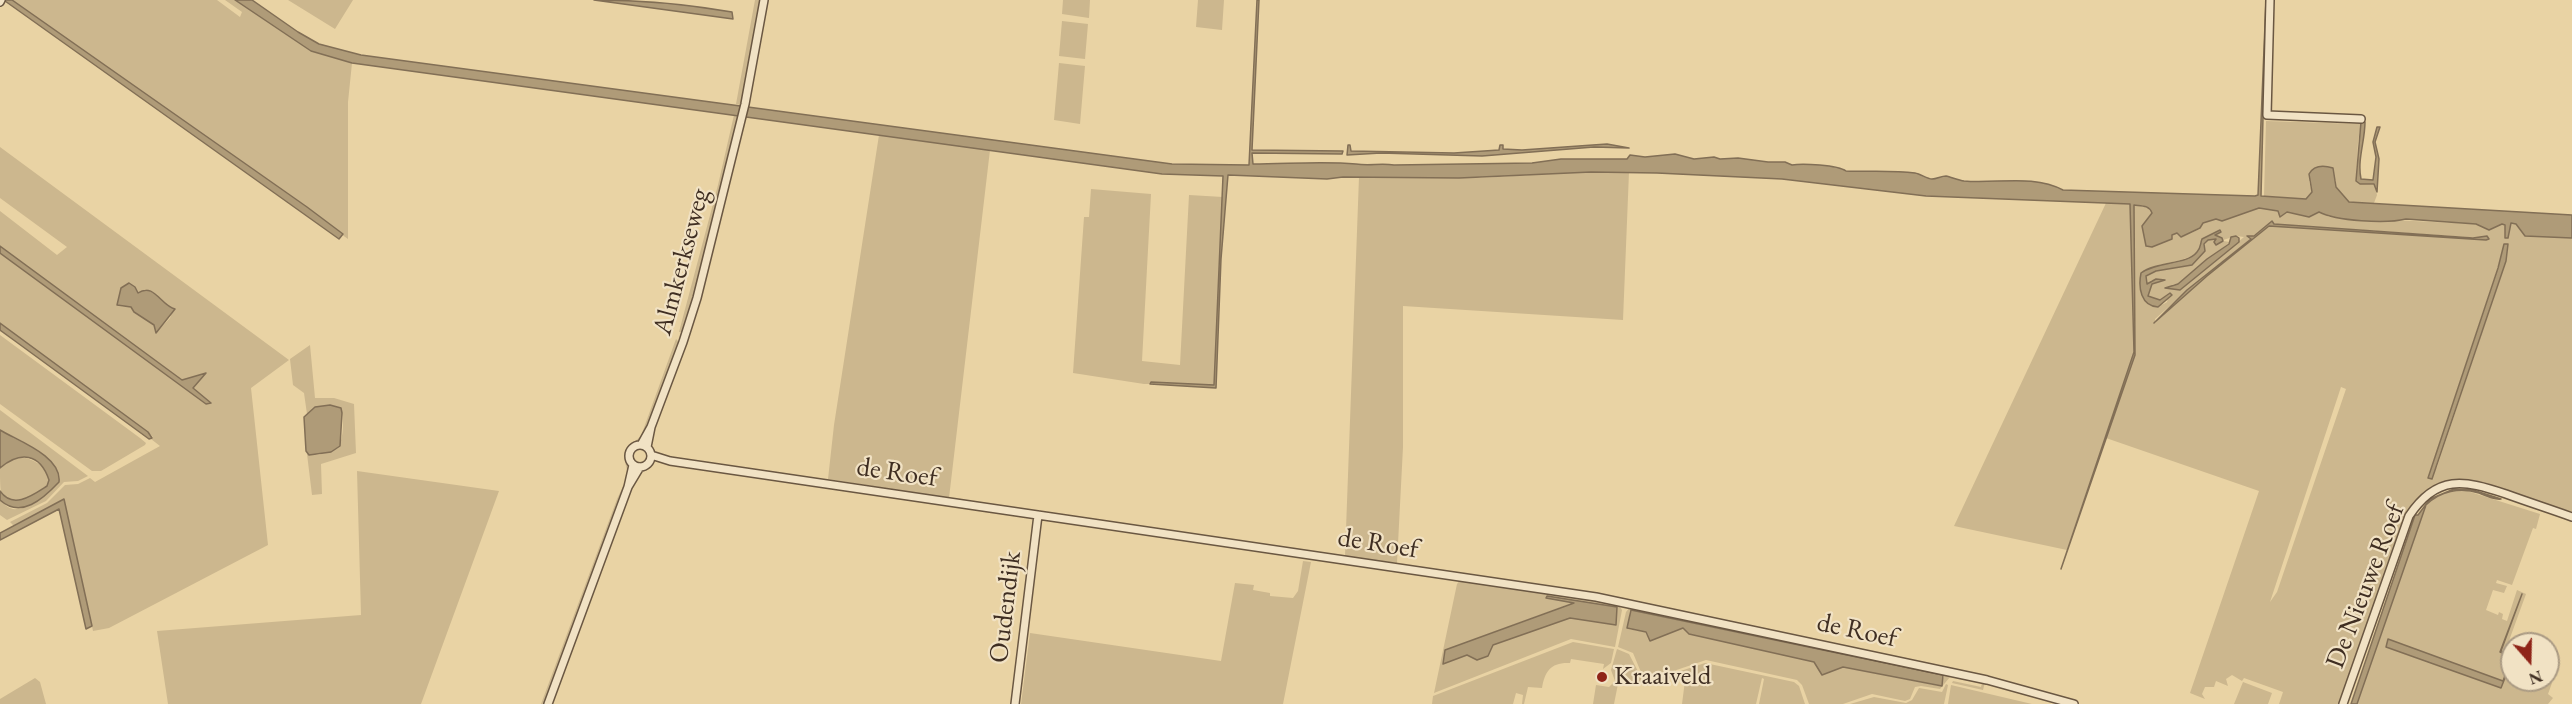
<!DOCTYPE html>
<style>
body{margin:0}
#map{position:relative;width:2572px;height:704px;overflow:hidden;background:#e9d3a4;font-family:"EB Garamond",serif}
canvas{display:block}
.north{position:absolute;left:2500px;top:632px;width:60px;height:60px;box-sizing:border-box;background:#f1e2c4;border:2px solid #aa9a83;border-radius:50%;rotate:160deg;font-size:16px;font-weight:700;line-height:24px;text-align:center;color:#3f2e22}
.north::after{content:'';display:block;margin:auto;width:21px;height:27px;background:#8f2418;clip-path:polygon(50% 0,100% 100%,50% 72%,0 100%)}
</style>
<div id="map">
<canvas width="2572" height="704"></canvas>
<div class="north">N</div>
</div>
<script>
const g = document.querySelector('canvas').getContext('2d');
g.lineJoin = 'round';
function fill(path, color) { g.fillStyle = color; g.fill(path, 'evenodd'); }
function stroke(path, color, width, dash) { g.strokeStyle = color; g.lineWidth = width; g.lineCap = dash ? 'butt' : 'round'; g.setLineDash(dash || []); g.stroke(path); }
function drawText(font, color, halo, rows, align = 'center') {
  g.font = font + ' "EB Garamond",serif'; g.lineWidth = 4.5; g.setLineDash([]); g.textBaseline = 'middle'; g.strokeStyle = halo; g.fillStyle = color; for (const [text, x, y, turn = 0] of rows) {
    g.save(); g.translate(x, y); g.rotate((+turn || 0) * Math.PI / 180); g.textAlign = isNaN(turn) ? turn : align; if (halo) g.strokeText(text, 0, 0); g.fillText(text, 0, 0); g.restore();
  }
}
fill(new Path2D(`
 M12,0H217L240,17L242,12L225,0H235L311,51L352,63L348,102V239Z
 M288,0H353L335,29Z
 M755,0H762L742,105L736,104Z
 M1063,0H1090L1089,18L1062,14Z
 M1198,0H1224L1222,30L1196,27Z
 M1062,21L1088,24L1085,59L1059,56Z
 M1059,63L1085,66L1080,124L1054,120Z
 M734,115H739L704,262L684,332H679L718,185Z
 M2266,121L2361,124L2358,142L2356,181L2360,184L2375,185L2377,195L2374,203L2349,202L2336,187V180L2309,181L2312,192L2306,199L2264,196Z
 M879,135L990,150L949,498L828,479L834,425Z
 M0,147L289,360L251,388L268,545L109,628L93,631L64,499L14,526L10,522L47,503L65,485L78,484L90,478L95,482L160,446L151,439L153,437L148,432L0,323V253L207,404L193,388L205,374L182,380L0,246V211L57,255L67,247L0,198ZM145,289L153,292L169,308H174L170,318L156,333L154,325L134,313L131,307L117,306Z
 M1582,172H1629L1623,320L1403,306V447L1397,563L1345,556L1359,177L1479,178Z
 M1091,189L1151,194L1142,361L1180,365L1189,195L1223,197L1214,386L1151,382L1150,384H1144L1073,373L1084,217H1089Z
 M2111,202L2130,204L2134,352L2067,550L1954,526L2106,203Z
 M2134,205L2148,207L2152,213L2142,226L2146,245L2177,233L2182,237L2200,229L2203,223L2216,218L2222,221L2259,208L2279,211V214C2294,210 2303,219 2319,212L2329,217L2476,224L2489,230L2502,224L2505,225V237L2507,238L2510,223L2516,224L2525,236L2572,238V512L2474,482L2435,486L2415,501L2407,512L2341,704H2279L2283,692L2244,678L2242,681L2232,675L2226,679L2228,686L2216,681L2214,687H2205L2202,694L2205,699L2190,693L2259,491L2106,438L2135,351ZM2272,222L2274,224L2483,238L2486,240L2269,226L2207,276L2155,323V319L2205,275L2251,239L2248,236H2253ZM2220,230L2214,235L2223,240L2236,236L2244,237L2180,290L2172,284H2178L2230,242L2223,241L2217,245V239L2208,240L2192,265L2156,271L2146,276L2147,284L2152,280H2165L2152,284L2148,296L2160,300L2169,293L2167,302C2156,309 2152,305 2143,298L2141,273C2159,260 2184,265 2200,250V243ZM2508,244L2506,261L2437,467L2428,478L2501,257ZM2341,387L2346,389L2277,592L2270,602Z
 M0,335L140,438L146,443L145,445L101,471H92L0,404Z
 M676,339L680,343L642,437L627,450L626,457L629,467L628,474L624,458L626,449L641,436Z
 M310,345L315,398H334L354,404L356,453L321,464L322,494L312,495L307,454L319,455L338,448C344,438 344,419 341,408C329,404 316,405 307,414L304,393L293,385L290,359Z
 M0,410L88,476L78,481L64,482L46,501L7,520L0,515V500C5,505 10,510 17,509C31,508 55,491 59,478L58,472L22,441L0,430Z
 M17,456C32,458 55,468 47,486C37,493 10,512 1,492C0,486 0,475 0,468Z
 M357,471L499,491L421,704H168L157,631L361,615Z
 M627,478L544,704H541L617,499Z
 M2464,490L2540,514L2536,529L2533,528L2512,585L2497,580L2496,583L2507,586L2504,593L2493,590L2486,610L2498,615L2499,612L2503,614L2502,619L2507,621L2517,590L2526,594L2506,649L2512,652V680H2548L2552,683L2548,694L2553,698L2548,704H2357L2422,513C2431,496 2446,491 2464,490Z
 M1303,561L1311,562L1283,704H1021L1030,633L1221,661L1235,583L1254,585L1253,590L1270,593V596L1293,598L1298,591Z
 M1460,580L1618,604L1622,610L1615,647L1571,639L1434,693L1457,584ZM1547,598L1617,608L1616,625L1570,618L1493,645L1490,653L1477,660L1467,655L1443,664L1445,650L1575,602Z
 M1630,607L1985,682L1983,690L1952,683L1953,681L1981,687L1982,683L1950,677L1940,689L1921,686L1915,687L1910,699L1905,701L1872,694L1843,704H1809L1802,685L1797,680L1706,660L1647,680L1643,677L1633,653L1618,647L1626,612ZM1630,610L1943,675L1944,676L1940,686L1843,667L1822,675L1814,662L1689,634L1683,628L1650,641L1645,632L1628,629Z
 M1573,642L1614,649L1611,663L1603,669L1604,664L1571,659L1570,663C1551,662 1545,671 1542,688L1528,687L1524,704H1522L1523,695L1516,693L1513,704H1432L1433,696Z
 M1617,649L1629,654L1644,683L1705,663L1794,682L1799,686L1805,704H1759L1764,679L1762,678L1756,704H1682L1686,673L1647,686L1619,679L1614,704H1593L1596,685L1609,687L1615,681L1611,670Z
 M35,678L40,682L46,704H0V699Z
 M2243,682L2272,693L2268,704H2234Z
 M1946,684L1948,685L1944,704H1850L1874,697L1906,703L1912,700L1919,688L1942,692Z
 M1951,685L2032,704H1948Z`), '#ccb78e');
const water = new Path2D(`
 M6,0H12L307,207L343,234L339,239L5,1Z
 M235,0H252L298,32L319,44L361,55L1172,164L1249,165L1257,0H1259L1252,150L1343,151L1342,154L1252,153L1253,164C1288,164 1322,161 1356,164C1369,166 1381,163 1394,165L1532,163L1561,159H1627L1630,155L1645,157L1675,154L1694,159L1714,157L1720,159L1738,158L1768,162H1785L1792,165C1802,163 1838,165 1846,171C1869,172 1892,170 1915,173C1921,174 1927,179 1932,179C1937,179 1941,176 1946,176C1951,177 1958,180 1964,181C1996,184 2033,174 2063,190L2255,196L2258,195L2266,0L2261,196L2306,199L2312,192L2309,174C2314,165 2323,165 2333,168L2336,187L2349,202L2572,215V238L2525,236L2516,224L2511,223L2508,238H2505V225L2502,224L2489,230L2476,224L2406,219C2386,224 2336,221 2319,212L2309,217L2287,212L2280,217L2278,211L2259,208L2222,221L2216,219L2203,223L2200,228L2181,237L2177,233L2172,235V239L2152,247L2146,246L2142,226L2152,213C2149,205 2142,206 2134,205L2135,355L2061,569L2134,352L2130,204L1926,196L1782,179L1657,173L1591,172L1459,178L1343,177L1327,179L1228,175L1221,259L1216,388L1150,384L1151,382L1214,385L1223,176L1162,174L352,63L311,51Z
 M594,0C641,0 686,4 732,12L733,19Z
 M2361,122H2365C2365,141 2357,160 2361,179L2373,180L2376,157L2373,142L2377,127H2380L2375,142L2379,159L2377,192L2374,184H2360L2356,181Z
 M1607,144L1629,148L1594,147L1482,156L1381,153L1347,155L1348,145H1350L1351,151L1454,153L1499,150L1500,145H1503V149L1522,150Z
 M2272,221L2274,224L2473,238L2487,236L2489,239L2486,240L2269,226L2207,276L2154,323L2187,290L2251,239L2247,236H2254Z
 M2220,230L2221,232L2215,235L2222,238L2223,241L2216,245L2214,242L2216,239L2208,240L2204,244L2205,251L2192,265L2156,271L2146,276L2147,284L2156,279L2165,280L2152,284L2148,296L2160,300L2170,293L2172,295L2158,307C2141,306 2138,288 2141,273C2157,261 2187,265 2197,252C2201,248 2200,244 2202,239Z
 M2236,236L2239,238V242L2180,290L2165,288L2178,284L2207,259L2229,244L2231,237Z
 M2504,244H2508L2506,261L2432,479L2428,478L2498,268Z
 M0,246L182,380L206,373L193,388L211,403L206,404L0,253Z
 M129,283L135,287L138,293C154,282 161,306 175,309L156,333L154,325L134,312L131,307L117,305L121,288Z
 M0,323L148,432L152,438L149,439L15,341L0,330Z
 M330,405L341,408L342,413L340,446L331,452L309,455L306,451L304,417L315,407Z
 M0,430C18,441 62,456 59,482C43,499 21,519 0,500V491C13,510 33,495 47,486L49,480C40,453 20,451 0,468Z
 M2454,489L2473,490L2501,499C2496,500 2486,496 2479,493C2460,487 2440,491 2426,505L2357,704H2351L2415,515H2418L2430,499Z
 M64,499L92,626L86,629L59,509L0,540V533Z
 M2522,594L2501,651L2512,655V660L2501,688L2386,647L2388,639L2503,681L2512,657L2500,652Z
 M1547,596L1617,607L1616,625L1570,618L1493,645L1488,656L1477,660L1467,655L1443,664L1445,650L1574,603L1546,598Z
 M1631,610L1943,675L1942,686L1843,667L1822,675L1814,662L1689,634L1683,628L1650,641L1646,632L1627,628Z`);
fill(water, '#af9b78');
stroke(water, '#826f56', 1.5);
const minor = new Path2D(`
 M2270,0L2267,115L2361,119
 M0,2L1,0
 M629 456a11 11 0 1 1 22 0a11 11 0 1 1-22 0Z
 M641,445L651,427
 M647,447L651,427L683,342L697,298L745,104L764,0
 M651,455L670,461L1596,597L1987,680L2074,704
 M633,465L628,487L640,467
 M548,704L628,487
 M1015,704L1038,515
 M2343,704L2409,516C2437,474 2464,480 2506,494C2528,502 2550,509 2572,517`);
stroke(minor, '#6a5742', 10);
stroke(minor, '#f1e2c4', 7);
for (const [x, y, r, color] of [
 [1602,677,6,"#8f2418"]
]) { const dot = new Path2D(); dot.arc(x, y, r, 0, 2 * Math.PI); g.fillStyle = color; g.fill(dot); stroke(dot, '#f1e2c4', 2); }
drawText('27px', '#3f2e22', '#f1e2c4', [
 ["Almkerkseweg",682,262,-75],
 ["de Roef",897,473,8],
 ["de Roef",1378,544,9],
 ["De Nieuwe Roef",2366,586,-69],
 ["Oudendijk",1006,607,-83],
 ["de Roef",1857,631,12]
]);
drawText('27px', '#3f2e22', '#f1e2c4', [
 ["Kraaiveld",1614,677]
], 'left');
</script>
